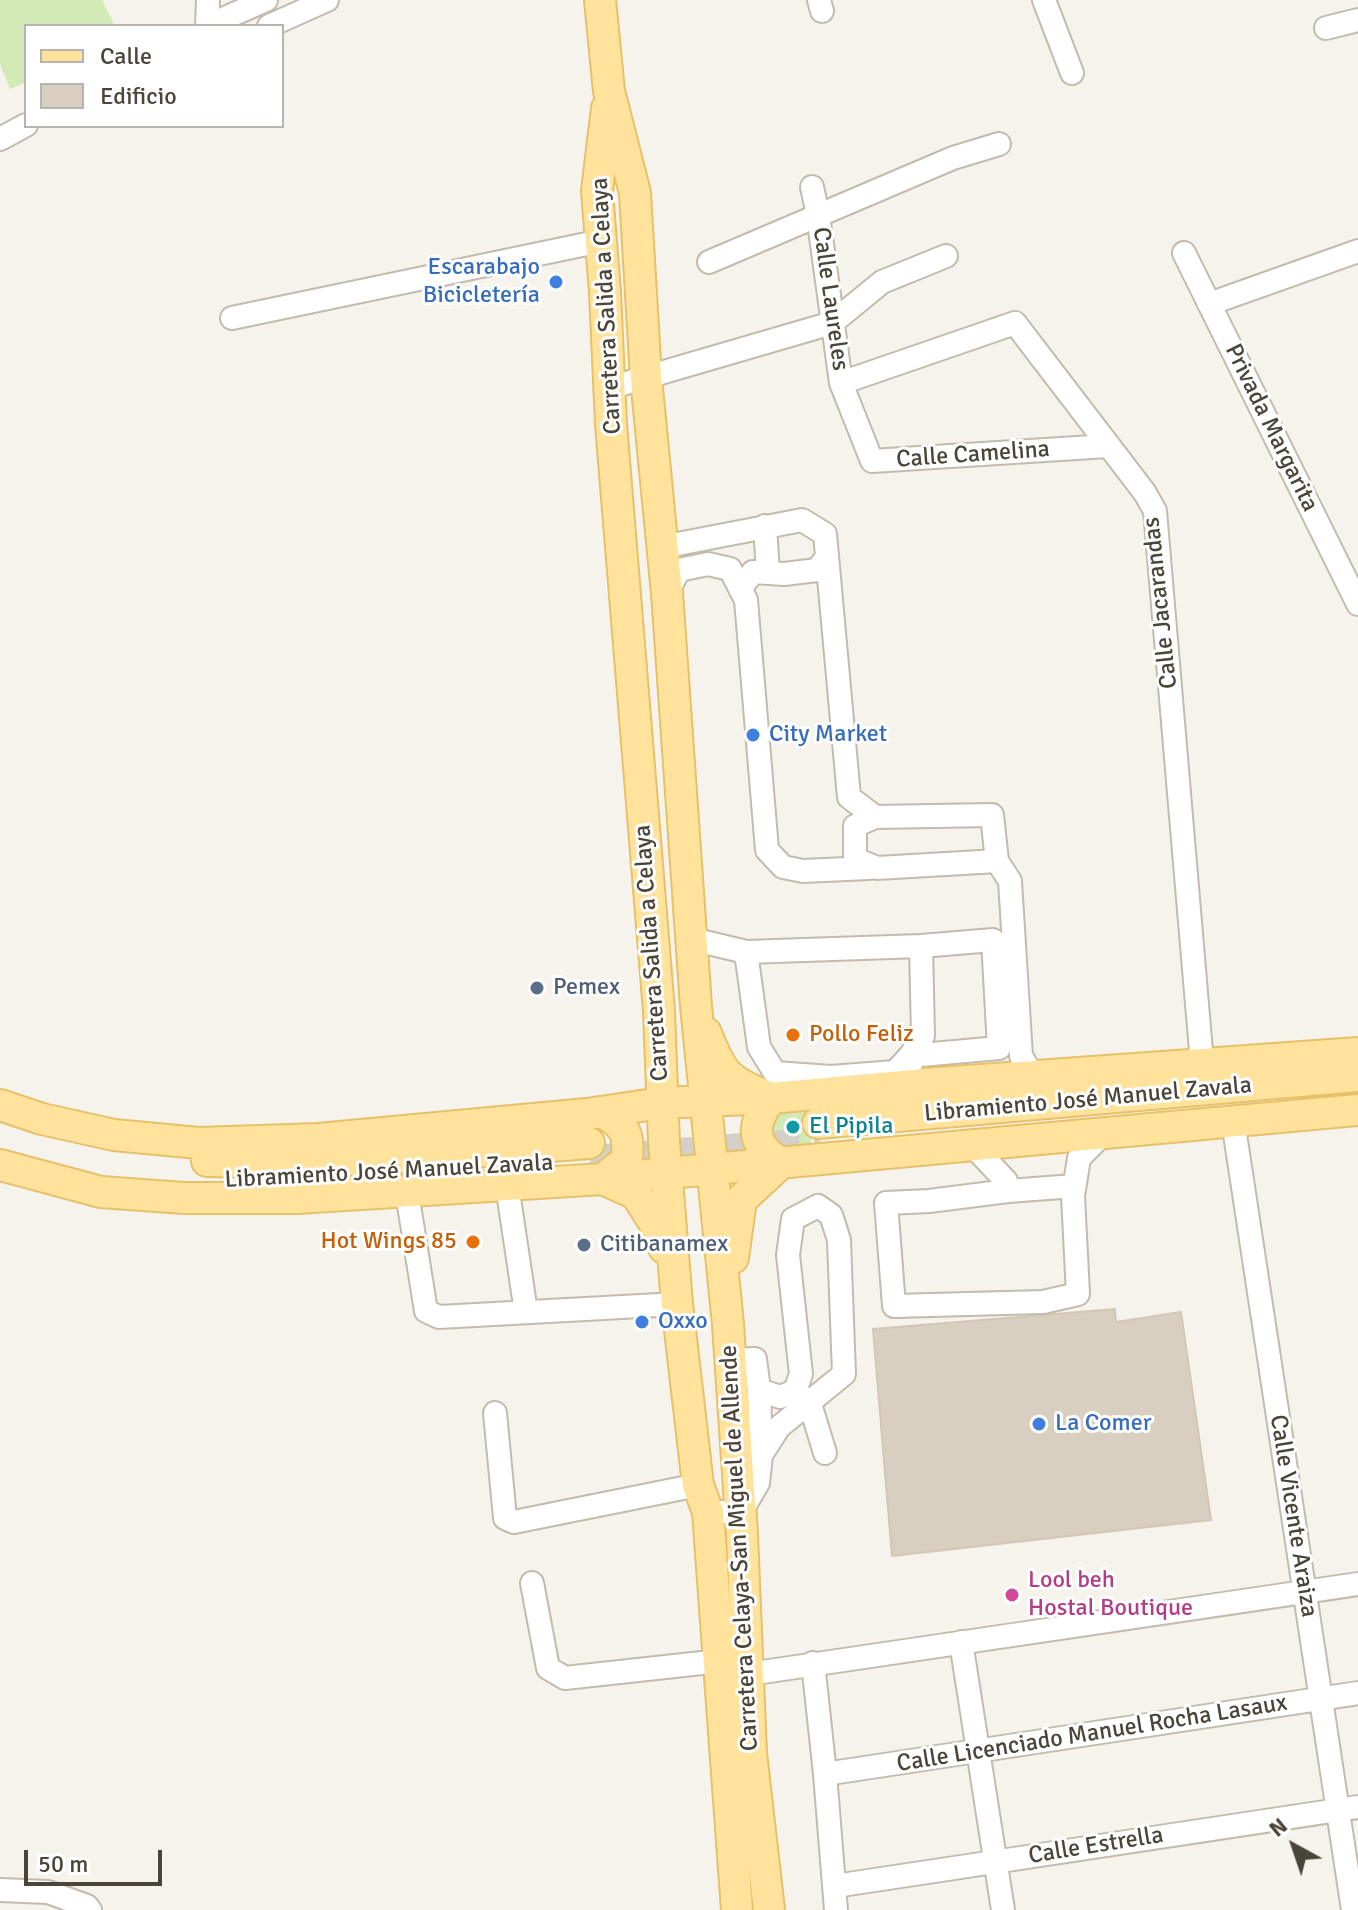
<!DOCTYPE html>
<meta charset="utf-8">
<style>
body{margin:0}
#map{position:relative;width:1358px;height:1910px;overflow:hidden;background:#f6f3ec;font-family:Signika,sans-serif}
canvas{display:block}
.legend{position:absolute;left:24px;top:24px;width:260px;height:104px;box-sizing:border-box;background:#fff;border:2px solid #b7b4b0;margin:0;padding:10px 14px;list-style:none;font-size:24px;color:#4b4439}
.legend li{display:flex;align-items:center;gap:16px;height:40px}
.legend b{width:40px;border:2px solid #b7b4b0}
.north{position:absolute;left:1254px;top:1806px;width:80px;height:80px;-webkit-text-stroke:6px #fff;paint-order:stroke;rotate:320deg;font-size:22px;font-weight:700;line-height:32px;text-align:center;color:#4b4439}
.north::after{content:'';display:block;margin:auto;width:28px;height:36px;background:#4b4439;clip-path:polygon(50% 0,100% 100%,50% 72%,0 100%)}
.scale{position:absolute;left:24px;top:1850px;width:138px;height:36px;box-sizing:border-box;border:4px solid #4b4439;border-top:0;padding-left:10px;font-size:24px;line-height:28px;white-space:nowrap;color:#4b4439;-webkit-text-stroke:6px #fff;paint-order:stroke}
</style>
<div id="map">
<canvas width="1358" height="1910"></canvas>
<ul class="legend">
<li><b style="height:10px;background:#ffe39c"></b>Calle</li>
<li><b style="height:22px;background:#d8cfc1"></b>Edificio</li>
</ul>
<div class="north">N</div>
<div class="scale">50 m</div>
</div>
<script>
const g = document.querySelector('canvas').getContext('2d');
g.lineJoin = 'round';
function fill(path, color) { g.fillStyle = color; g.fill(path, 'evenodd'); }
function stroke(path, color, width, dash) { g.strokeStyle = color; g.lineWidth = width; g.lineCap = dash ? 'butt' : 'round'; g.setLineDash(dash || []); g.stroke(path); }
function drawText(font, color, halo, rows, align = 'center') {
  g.font = font + ' Signika,sans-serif'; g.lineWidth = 6; g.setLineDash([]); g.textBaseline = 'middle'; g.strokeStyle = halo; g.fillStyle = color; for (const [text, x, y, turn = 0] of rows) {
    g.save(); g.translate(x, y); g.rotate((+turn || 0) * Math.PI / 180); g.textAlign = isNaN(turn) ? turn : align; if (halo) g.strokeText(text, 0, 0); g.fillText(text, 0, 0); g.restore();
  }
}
fill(new Path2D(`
 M0,0H102L115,26H26V82L10,89L0,64Z
 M806,1104L812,1146L778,1151L765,1120L775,1108Z`), '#d2eab5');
const building = new Path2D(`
 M1115,1309L1116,1322L1181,1312L1211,1520L892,1556L873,1329Z`);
fill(building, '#d8cfc1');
stroke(building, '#d3c7b4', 2);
stroke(new Path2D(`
 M590,1160L820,1142`), '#d4d0c8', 30, [30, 15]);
const minor = new Path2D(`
 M819,0L822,11
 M1044,0L1072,73
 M207,26L266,0
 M207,26L208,0
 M269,26L327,0
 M1326,28L1358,20
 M0,139L26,125
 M812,187L818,215L841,383L872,461L1108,446
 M1184,253L1358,604
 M709,262L953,158L999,144
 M1209,304L1358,251
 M232,318L601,241
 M841,383L1015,323L1145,493L1155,511L1202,1063
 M609,388L832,323L882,282L946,256
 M765,526L768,573
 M662,547L802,520L825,534L849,797L875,817
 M740,589L753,572L784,574L817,570L827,557
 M667,593L679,570L708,564L730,569L746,600L767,850L783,867L803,871L869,868
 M997,861L877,868L855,859V826L875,817L992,815L997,861L1010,881L1021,1056L1033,1076
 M692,939L746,952L921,946L993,940L999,1048L910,1056L895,1072L831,1077L775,1073L759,1047L746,952
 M911,1064L910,1056L923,1036L921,946
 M1233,1121L1353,1910
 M974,1147L1006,1181L1008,1191L929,1201L886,1203L894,1306L1043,1302L1078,1294L1073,1196L1079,1158L1104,1133
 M507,1185L526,1312
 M1008,1191L1074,1186
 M407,1193L426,1311L439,1317L677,1304
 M759,1390L761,1454
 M799,1394L810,1404L825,1453
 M495,1413L505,1518L514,1522L698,1485
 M708,1512H741L758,1483L761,1455L779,1427L844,1374L839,1240L831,1215L818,1206L793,1219L788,1255L801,1374L795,1391L780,1397L759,1390L755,1359L730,1360
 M532,1583L548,1668L565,1678L720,1661
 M961,1642L1003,1910
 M813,1663L825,1774L836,1910
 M749,1674L1358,1584
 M825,1774L1358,1693
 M835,1886L1358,1807
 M0,1890L48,1892L87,1906L90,1910`);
const major = new Path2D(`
 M600,0L609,91L635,193L646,378L667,593L696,1006L728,1324L742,1534L751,1753L769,1910
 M607,108L597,191L605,292L611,424L659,1011L664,1142L677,1304L698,1485L708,1512L737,1910
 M706,1033C721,1072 726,1080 766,1096
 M771,1098C751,1125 750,1144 781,1163
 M0,1105L42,1119L114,1135L199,1143L318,1139L587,1114L661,1103L771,1098L925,1084L1358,1053
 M602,1112C626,1126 629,1133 627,1160L603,1179
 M818,1123L1358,1076
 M207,1161C335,1165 462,1153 589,1143
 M0,1165L101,1192L184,1198H297L603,1179L1358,1110
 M603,1179L636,1194L660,1232L664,1248
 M733,1258L741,1200L781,1163`);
stroke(minor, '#c2bbae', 26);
stroke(major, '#e6c16a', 34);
stroke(minor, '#fff', 22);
stroke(major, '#ffe39c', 30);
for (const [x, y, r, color] of [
 [556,282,8,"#3f7fe0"],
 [753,735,8,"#3f7fe0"],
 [537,988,8,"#5c6f8a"],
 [793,1035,8,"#e8710a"],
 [793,1127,8,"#0f9aa8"],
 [473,1242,8,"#e8710a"],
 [584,1245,8,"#5c6f8a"],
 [642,1322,8,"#3f7fe0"],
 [1039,1424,8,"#3f7fe0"],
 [1012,1595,8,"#d1479c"]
]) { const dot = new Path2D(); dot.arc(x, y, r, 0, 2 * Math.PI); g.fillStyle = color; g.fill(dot); stroke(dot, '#fff', 3); }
drawText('24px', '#366cbe', '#fff', [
 ["Escarabajo",540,268,"right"],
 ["Bicicletería",540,296,"right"],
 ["City Market",769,735],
 ["Oxxo",658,1322],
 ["La Comer",1055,1424]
], 'left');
drawText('24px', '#4b4439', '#fff', [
 ["Calle Laureles",830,299,82],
 ["Carretera Salida a Celaya",607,306,-93],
 ["Privada Margarita",1271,428,64],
 ["Calle Camelina",973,455,-4],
 ["Calle Jacarandas",1161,603,-96],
 ["Carretera Salida a Celaya",652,953,-94],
 ["Libramiento José Manuel Zavala",1088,1100,-5],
 ["Libramiento José Manuel Zavala",389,1172,-3],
 ["Calle Vicente Araiza",1293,1516,81],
 ["Carretera Celaya-San Miguel de Allende",740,1548,-93],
 ["Calle Licenciado Manuel Rocha Lasaux",1092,1734,-9],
 ["Calle Estrella",1096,1846,-9]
]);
drawText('24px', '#4e5e75', '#fff', [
 ["Pemex",553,988],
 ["Citibanamex",600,1245]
], 'left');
drawText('24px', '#c56008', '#fff', [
 ["Pollo Feliz",809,1035],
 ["Hot Wings 85",457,1242,"right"]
], 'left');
drawText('24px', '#0d838f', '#fff', [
 ["El Pipila",809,1127]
], 'left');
drawText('24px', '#b23c85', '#fff', [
 ["Lool beh",1028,1581],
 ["Hostal Boutique",1028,1609]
], 'left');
</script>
